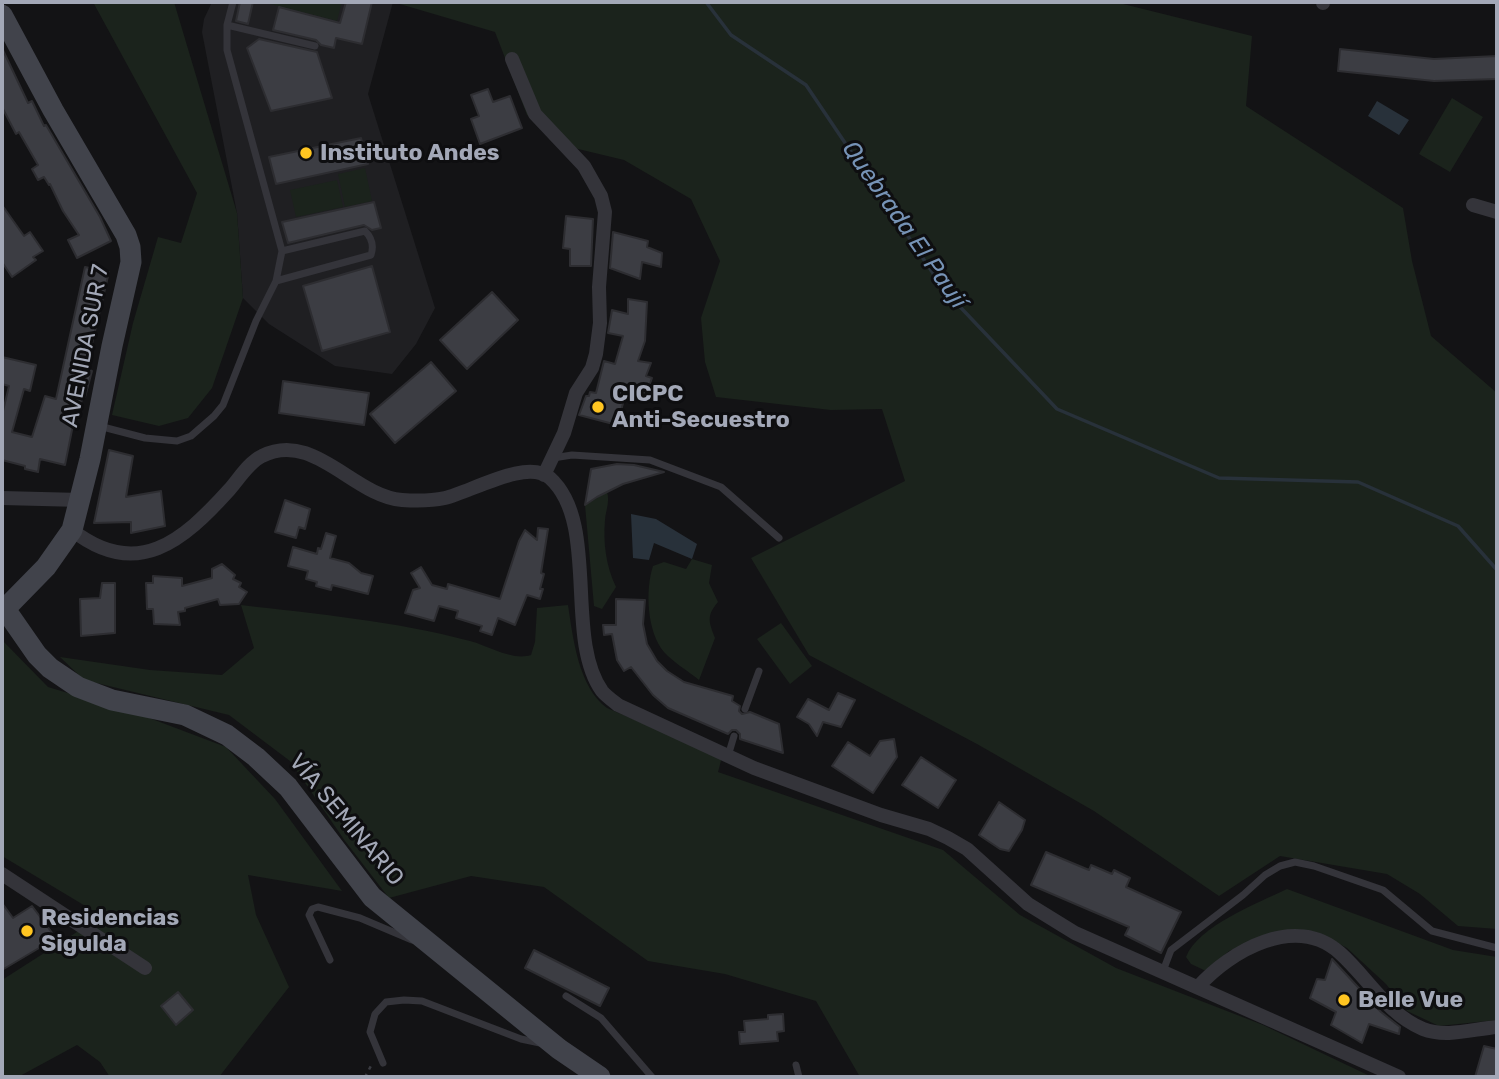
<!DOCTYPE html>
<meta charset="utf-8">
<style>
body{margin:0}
#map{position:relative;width:1499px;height:1079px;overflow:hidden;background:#131315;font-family:Rubik,sans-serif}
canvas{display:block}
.frame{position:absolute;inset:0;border:4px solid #a3a8b7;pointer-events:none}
</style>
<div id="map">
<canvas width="1499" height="1079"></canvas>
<div class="frame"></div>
</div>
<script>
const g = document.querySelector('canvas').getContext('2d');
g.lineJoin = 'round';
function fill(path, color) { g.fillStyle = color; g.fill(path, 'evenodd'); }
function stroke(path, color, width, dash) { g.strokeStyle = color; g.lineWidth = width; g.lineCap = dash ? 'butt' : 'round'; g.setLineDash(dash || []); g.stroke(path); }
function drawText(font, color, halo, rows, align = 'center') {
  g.font = font + ' Rubik,sans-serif'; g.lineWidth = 6; g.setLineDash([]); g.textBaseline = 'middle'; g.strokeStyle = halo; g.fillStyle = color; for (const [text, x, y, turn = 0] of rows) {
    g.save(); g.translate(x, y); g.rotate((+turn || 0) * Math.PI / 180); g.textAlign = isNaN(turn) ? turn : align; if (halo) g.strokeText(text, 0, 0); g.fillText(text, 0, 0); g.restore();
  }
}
fill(new Path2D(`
 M212,2H393L368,94L435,308L416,344L392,374L335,366L269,324L243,298L237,213L202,32L204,19Z`), '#1f1f22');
fill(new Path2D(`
 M93,2H174L237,213L243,298L212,388L188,418L159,426L112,415L133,323L158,237L181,243L197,193Z
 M263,2H342L337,21Z
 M393,2H1115L1252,36L1246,106L1403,208L1412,261L1431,336L1497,393V929L1458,926L1420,894L1387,874L1280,856L1219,896L1094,811L977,744L809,655L751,558L905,481L882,409L831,410L716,397L705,362L701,318L720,261L691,199L624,160L574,148L527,115L495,32Z
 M1452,98L1483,117L1450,172L1419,154Z
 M365,168L372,201L345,207L338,174Z
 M337,180L343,207L296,217L290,190Z
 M607,492C610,502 606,509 605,520C603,543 606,566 616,587L602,609L594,606L585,505Z
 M692,559L712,565L709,583L718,602C706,616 709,622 715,638L699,680C688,671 673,662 664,652C647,632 645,590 653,566L664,562L686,569Z
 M241,605C317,614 395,621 470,641C489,646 512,661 531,655L535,642L537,608L568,605C573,637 578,687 607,708L722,757L718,772L943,850L1020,915L1116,968L1263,1025L1372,1077H860L816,1001L725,974L648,961L544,887L471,876L389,898L345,841L290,761L229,715L84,680L60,657L150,670L222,675L254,648Z
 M781,623L812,666L790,684L757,639Z
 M2,640L48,687L144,716L226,747L275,799L342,891L248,875L256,915L289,987L219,1077H110L100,1062L77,1045L18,1077H2V980L102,916L2,856Z
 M1287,889L1453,950L1497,957V1020L1439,1026L1407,1011L1386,984L1347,948L1319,933L1277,934L1229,951L1206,971L1191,964L1186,957C1198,926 1258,903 1287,889Z`), '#1b231c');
fill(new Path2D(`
 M1377,101L1409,120L1399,135L1368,116Z
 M631,514L656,519L697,544L692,559L654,543L649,560L633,558Z`), '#28313a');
stroke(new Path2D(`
 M706,2L731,35L806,85L945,291L1057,409L1219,478L1358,482L1458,526L1497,570`), '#28313a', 3.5);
const building = new Path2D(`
 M240,2H253L248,24L236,21Z
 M346,2H372L362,44L336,38L334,48L321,45L316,40L273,30L279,7L340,23Z
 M259,39L317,52L332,98L271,111L247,48Z
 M2,48L28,103L32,101L44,126L46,125L100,217L111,241L77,258L68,240L79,235L63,211L50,184L49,185L44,177L38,180L32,169L38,165L19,132L16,134L2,107Z
 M1340,49L1434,59L1497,56V79L1434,81L1338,71Z
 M488,89L493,102L510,96L522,128L480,144L471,119L479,116L471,95Z
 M361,138L368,164L276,184L269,157Z
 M374,202L381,228L372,230L364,225L288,243L282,222Z
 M2,205L24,236L30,232L43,251L33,257L36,260L12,277L2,262Z
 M566,216L593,219L591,266H570V249L563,248Z
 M613,232L648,241L647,247L662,253L661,267L642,262L640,279L610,268Z
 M372,266L390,332L322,351L303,286Z
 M85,267L109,272L86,369L92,371L85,397H83L72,430L65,465L40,459L38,472L25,469V466L2,460V415L9,386L2,384V357L36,365L30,391L24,389L12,432L32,437L45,396L56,399Z
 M492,292L518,320L467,369L440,340Z
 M628,299L647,302L645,341L638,361L651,363L646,376L652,378L646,395L627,389L617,425L579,415L586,396H589L590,392L596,393L604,361L615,364L623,336L608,333L612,310L628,314Z
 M431,362L456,391L395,443L370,414Z
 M283,381L369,393L364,425L279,413Z
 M109,450L133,456L126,497L161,491L165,526L131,533V522L94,523Z
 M617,464L634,465L664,472L623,484L597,497L585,505L591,469Z
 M285,500L310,509L305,529L299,527L296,538L275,532Z
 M538,528L548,529L541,573L544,574L540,589H543L540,599L527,595L515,625L498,618L492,635L480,631L482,626L456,618L458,611L439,606L434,621L405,613L413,590L420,588L411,573L421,567L432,585L447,589L448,584L500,599L519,541L525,530L537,540Z
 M326,533L336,536L330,558L349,563L361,573L373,576L368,594L332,585L331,590L316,586L317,582L306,579L308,571L288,566L293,547L317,554L318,548L321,549Z
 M222,564L235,575L233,579L241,583L239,587L247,592L239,604L220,605L218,599L185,608V611L178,612L180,625L154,624L153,609H147L146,583H153V576L182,578V586L212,578V569Z
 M102,583H115V633L81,636L80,599L100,598Z
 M616,599L645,600L643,624L647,644L657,661L667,671L684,682L733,696L732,701L740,706L739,711L742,714L750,712L779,724L783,753L740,739V734L736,730H732L728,734L668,708L653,695L631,667L624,671L617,660L612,634L604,635L603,625H616Z
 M838,693L855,700L841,727L823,722L817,736L809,724L797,717L808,699L829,710Z
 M894,739L897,757L873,793L832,766L848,742L870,756L880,741Z
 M921,757L956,780L938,808L902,785Z
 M999,802L1025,820L1022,830L1009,851L1000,849L979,835Z
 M1046,852L1089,870L1091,865L1112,874L1114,870L1130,878L1126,887L1181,912L1161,953L1125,935L1129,927L1031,885Z
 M2,903L13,918L32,906L56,938L2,970Z
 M534,950L609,988L600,1006L525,968Z
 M1332,959L1381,1012L1400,1027L1399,1034L1369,1024L1362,1043L1331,1025L1336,1012L1310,998L1317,979L1325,980Z
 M178,992L193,1010L176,1025L161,1006Z
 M783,1014L784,1031L777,1032L778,1041L740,1044L739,1032H745L744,1021L768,1019V1015Z
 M1484,1046L1497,1049V1077H1475Z`);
fill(building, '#3c3d43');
stroke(building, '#2d2d31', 2);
stroke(new Path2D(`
 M365,1077L372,1064`), '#3a3b41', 2.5, [3.5, 5]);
stroke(new Path2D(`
 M227,25L315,46
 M276,281L371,255C374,246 372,238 365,231L282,251
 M99,426L145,438L177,441L191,436L214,416L223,405L256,321L276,281L282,251L227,50V25L233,2
 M553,458L572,455L650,460L721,487L779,538
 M745,709L759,671
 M728,756L734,736
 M330,960L309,915L312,909L318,907L360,918L412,940
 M1163,971L1171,950L1243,895L1265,875L1280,866L1295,862L1314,866L1383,890L1432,931L1497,948
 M566,996L601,1018L652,1077
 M383,1063L370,1032L375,1014L386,1002L404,1000L422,1001L521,1039L540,1043
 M796,1065L799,1077`), '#34343a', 7);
stroke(new Path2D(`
 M1323,3V2
 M512,59L535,114L584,166L601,196L605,212L599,287L600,323L596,354L592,368L576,393L564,433L544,475
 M1473,205L1497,212
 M2,498L81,500
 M72,530C137,581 183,541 229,490C238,480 249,462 262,456C314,430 353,496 402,500C416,501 431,501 445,498C471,492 527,458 550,478C600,523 564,638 602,691C606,696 613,701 618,705L754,768L881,815L929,829L948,838L967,849L1028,904L1075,933L1399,1077
 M2,874L145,968
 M1198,987C1230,951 1296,913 1340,953C1368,978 1387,1014 1423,1029C1446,1038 1473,1029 1497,1027`), '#34343a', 14);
stroke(new Path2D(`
 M2,15L53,110L126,235L130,247L131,262L112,346L90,459L72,530L46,567L5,609L37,655L50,668L78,687L112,700L185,715L227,735L256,757L288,787L372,897L559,1049L600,1077`), '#41434b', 21);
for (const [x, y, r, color] of [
 [306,153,7,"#ffc521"],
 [598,407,7,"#ffc521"],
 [27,931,7,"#ffc521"],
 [1344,1000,7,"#ffc521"]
]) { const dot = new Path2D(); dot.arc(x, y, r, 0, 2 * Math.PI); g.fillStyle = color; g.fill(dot); stroke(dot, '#0e0e10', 2.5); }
drawText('bold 23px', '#a3a8b7', '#0e0e10', [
 ["Instituto Andes",320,153],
 ["CICPC",612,394],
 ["Anti-Secuestro",612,420],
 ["Residencias",41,918],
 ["Sigulda",41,944],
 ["Belle Vue",1358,1000]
], 'left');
drawText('23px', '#a3a8b7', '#0e0e10', [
 ["AVENIDA SUR 7",86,346,-79],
 ["VÍA SEMINARIO",346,820,50]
]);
drawText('italic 24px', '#7693b6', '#0e0e10', [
 ["Quebrada El Paují",904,225,55]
]);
</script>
